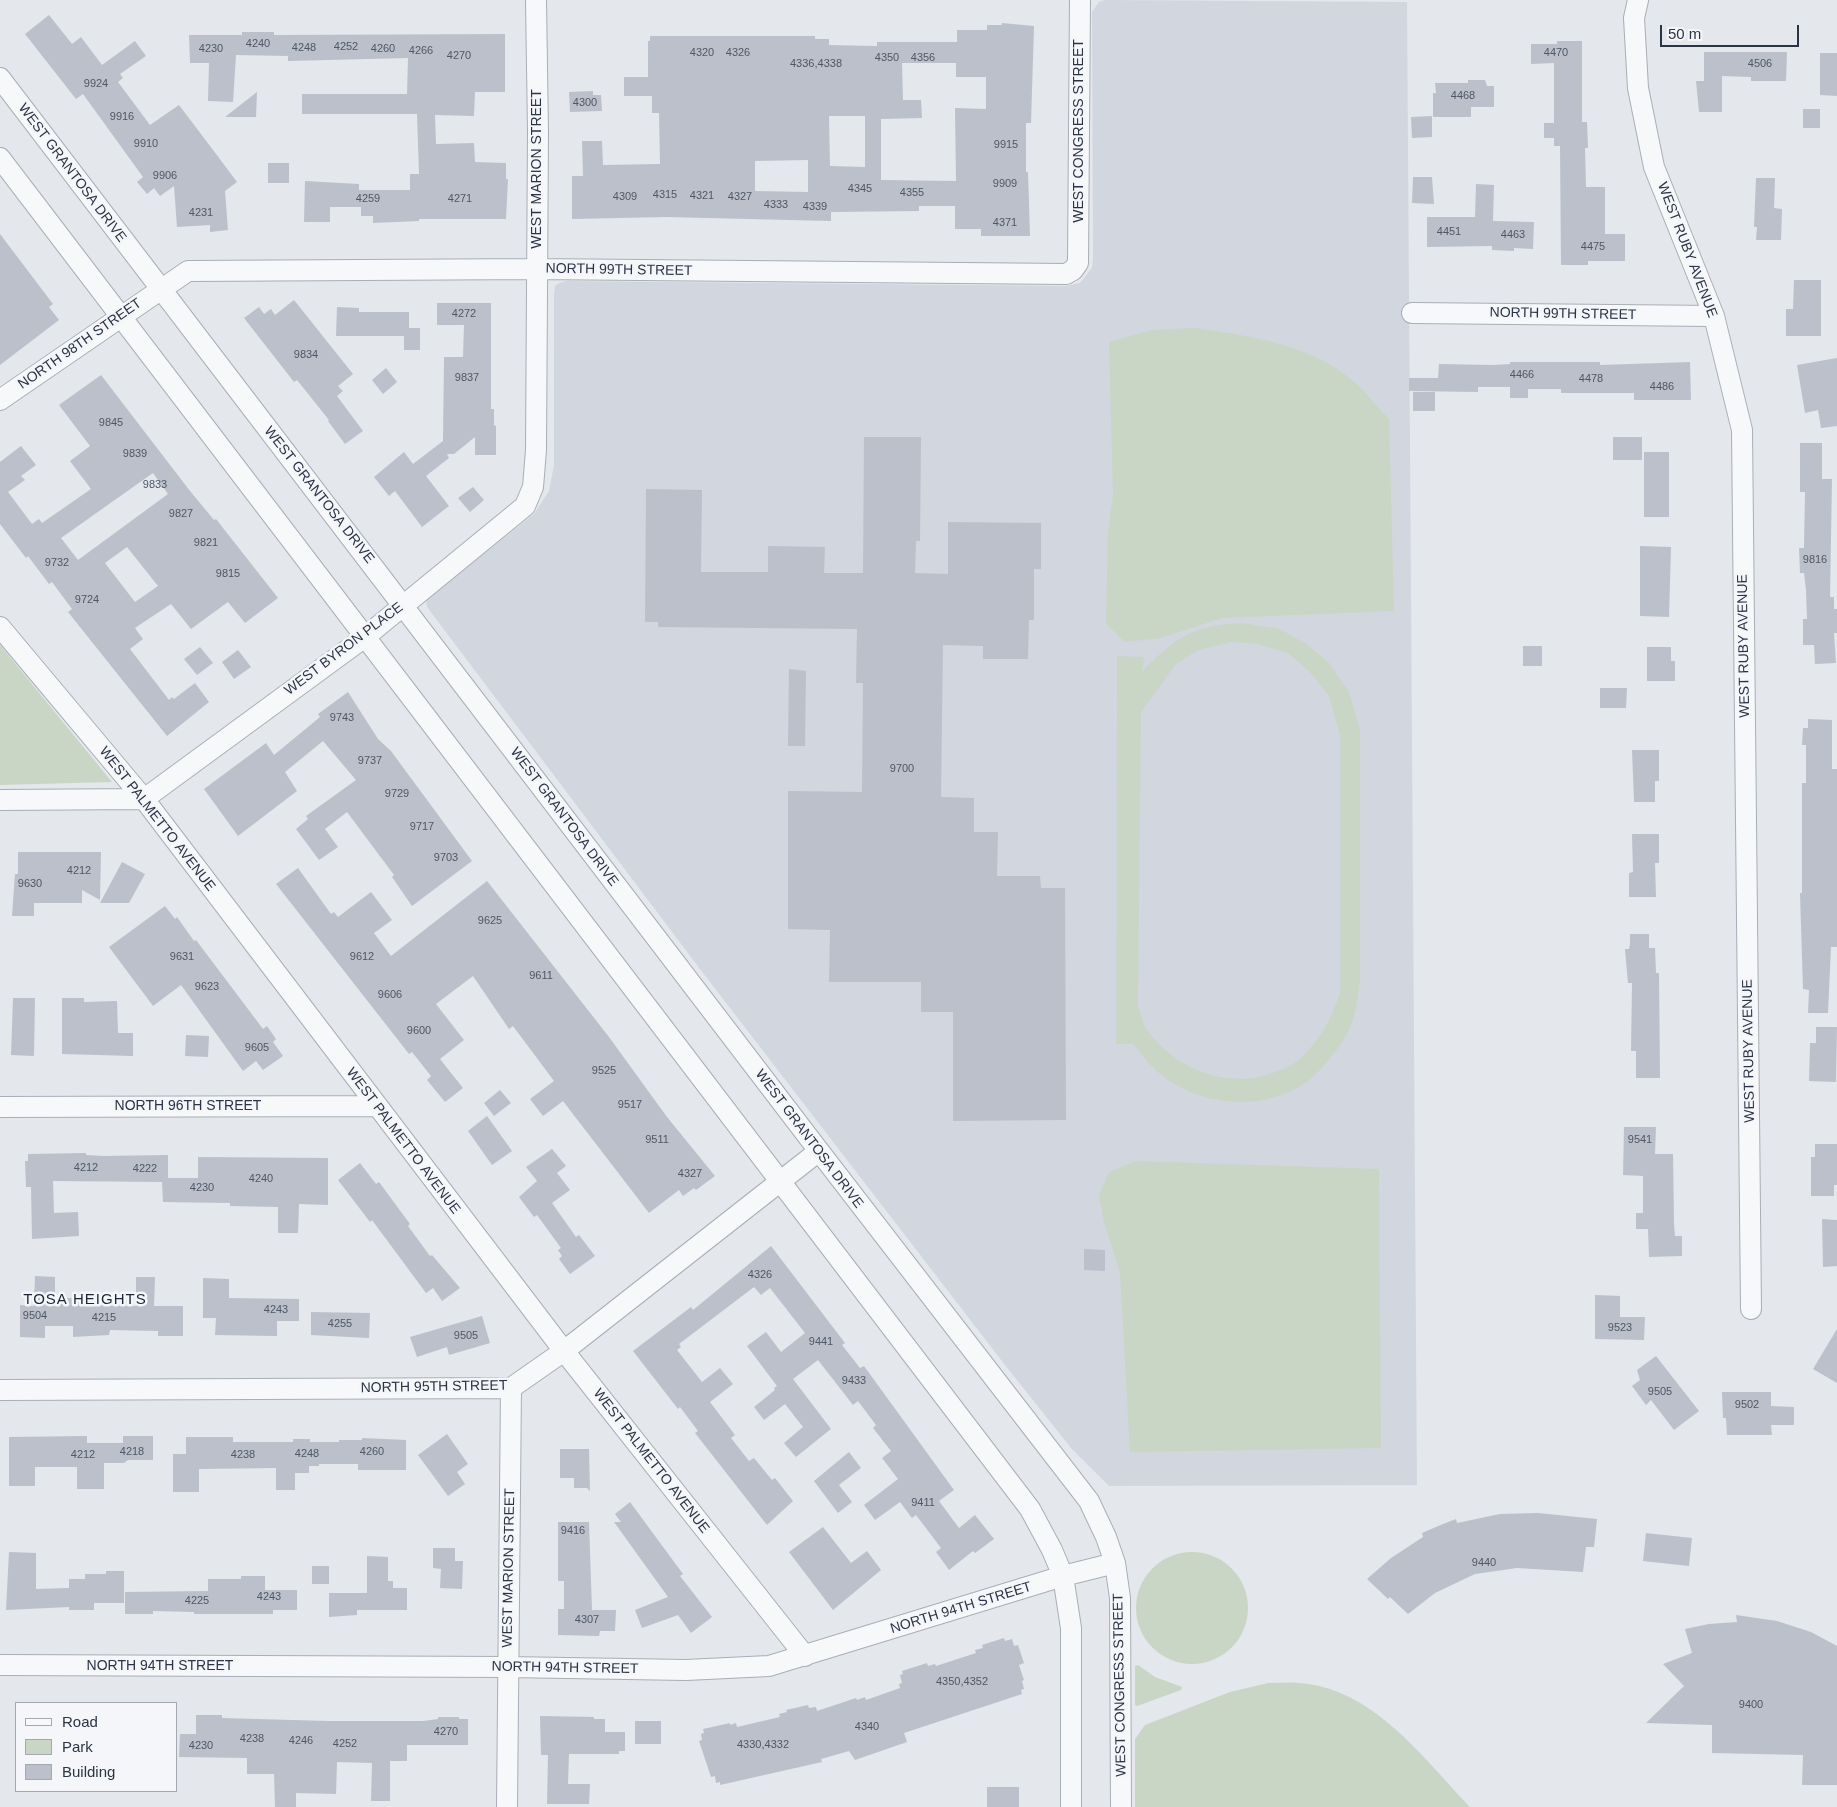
<!DOCTYPE html>
<style>
body{margin:0}
#map{position:relative;width:1837px;height:1807px;overflow:hidden;background:#e4e7ec;font-family:Arial,sans-serif}
canvas{display:block}
.legend{position:absolute;left:15px;top:1702px;width:162px;height:90px;box-sizing:border-box;background:#f4f6f9;border:1px solid #a4a8b1;margin:0;padding:6px 9px;list-style:none;font-size:15px;color:#2b3445}
.legend li{display:flex;align-items:center;gap:10px;height:25px}
.legend b{width:25px;border:1px solid #a4a8b1}
.scale{position:absolute;left:1660px;top:25px;width:139px;height:22px;box-sizing:border-box;border:2px solid #2b3445;border-top:0;padding-left:6px;font-size:15px;line-height:18px;white-space:nowrap;color:#2b3445;-webkit-text-stroke:4px #f4f6f9;paint-order:stroke}
</style>
<div id="map">
<canvas width="1837" height="1807"></canvas>
<ul class="legend">
<li><b style="height:6px;background:#f7f8fa"></b>Road</li>
<li><b style="height:14px;background:#c9d6c5"></b>Park</li>
<li><b style="height:14px;background:#bbc0ca"></b>Building</li>
</ul>
<div class="scale">50 m</div>
</div>
<script>
const g = document.querySelector('canvas').getContext('2d');
g.lineJoin = 'round';
function fill(path, color) { g.fillStyle = color; g.fill(path, 'evenodd'); }
function stroke(path, color, width, dash) { g.strokeStyle = color; g.lineWidth = width; g.lineCap = dash ? 'butt' : 'round'; g.setLineDash(dash || []); g.stroke(path); }
function drawText(font, color, halo, rows, align = 'center') {
  g.font = font + ' Arial,sans-serif'; g.lineWidth = 5; g.setLineDash([]); g.textBaseline = 'middle'; g.strokeStyle = halo; g.fillStyle = color; for (const [text, x, y, turn = 0] of rows) {
    g.save(); g.translate(x, y); g.rotate((+turn || 0) * Math.PI / 180); g.textAlign = isNaN(turn) ? turn : align; if (halo) g.strokeText(text, 0, 0); g.fillText(text, 0, 0); g.restore();
  }
}
fill(new Path2D(`
 M1105,0L1407,2L1417,1485L1109,1486L1071,1448L1005,1365L700,969L427,607L426,599L430,596L534,514L549,491L554,465V295L555,286L559,283L566,281L1065,286L1080,283L1092,268L1093,258L1092,12L1099,2Z`), '#d2d6de');
fill(new Path2D(`
 M1194,328C1249,336 1308,343 1352,380C1366,392 1377,407 1389,419L1394,611L1222,618L1161,638L1125,642L1106,624L1108,531L1113,495L1109,342L1152,330Z
 M1242,623L1280,629L1306,644L1329,663L1349,692L1360,730V979C1358,999 1356,1019 1345,1037C1336,1052 1322,1070 1308,1081C1268,1111 1204,1108 1164,1077C1152,1068 1143,1056 1133,1044H1116L1117,656L1144,657L1142,671C1179,636 1190,626 1242,623ZM1232,642L1257,644L1288,653L1310,672L1329,696L1340,735V993C1333,1015 1321,1038 1304,1055C1298,1062 1287,1068 1278,1071C1231,1091 1177,1071 1147,1030C1143,1024 1140,1013 1138,1006L1141,712L1175,665L1198,650Z
 M0,645L112,782L0,785Z
 M1136,1161L1379,1169L1381,1448L1130,1452L1120,1272L1104,1222L1099,1195L1109,1172Z
 M1136 1608a56 56 0 1 1 112 0a56 56 0 1 1-112 0Z
 M1138,1665L1155,1677L1182,1687L1181,1690L1137,1706L1135,1705V1666Z
 M1268,1683C1278,1683 1289,1682 1299,1683C1373,1688 1423,1758 1470,1807H1135V1739L1145,1725L1230,1692Z`), '#c9d6c5');
fill(new Path2D(`
 M49,15L72,44L81,37L102,65L135,41L146,56L120,74L123,78L118,82L150,125L179,105L207,142L237,182L225,191L228,230L210,232V225L177,227L174,186L160,196L154,188L147,194L137,182L143,177L83,94L76,99L25,34Z
 M1002,23L1034,26L1031,123H1026V172H1028L1030,236H981V229H955V206H919V211L831,212V221L666,217L572,219V176H583L582,141H602L603,165L660,164L659,113H652V96H624V77H648V41H650V36H815V39H829V45L877,46V42H957V30H987V25H1002ZM902,63H956V77H986V109L955,108L956,181L881,180V119L922,118L921,100H903ZM829,116H865V167L830,166ZM808,160V192L755,191V161Z
 M242,32H274V35L505,34V92H475L474,116L435,115L436,144L474,143L475,162L506,163V179H508L506,219H419V221L373,223V216H361V207H330V222H304L305,181L359,184V190H410V174H419L417,114H302V94H407L408,58L288,61V56L236,55L233,102L208,101L209,63H190L189,35H242Z
 M1557,41H1582V122H1587L1588,148H1585L1586,187H1605V234H1625V261H1588V265H1561L1560,146H1554V138H1544V123H1554V63L1531,64V44H1557Z
 M1704,52H1787L1786,81H1751V77L1722,76V112H1699L1696,81H1704Z
 M1820,53H1837V96L1820,95Z
 M1468,80H1485L1487,86H1494V107H1471V117H1433V93H1436L1435,83H1468Z
 M593,91V95H601L602,111L570,112L569,92Z
 M257,92L256,117H225Z
 M1803,109H1820V128H1803Z
 M1432,116V137L1412,138L1411,117Z
 M268,163H289V183H268Z
 M1413,177H1432L1434,204L1412,203Z
 M1756,178H1775L1774,208L1782,209L1781,240H1756L1757,227H1754Z
 M1476,184L1494,185L1493,221L1534,222L1533,249L1514,248V251L1492,250V246L1427,247V217H1475Z
 M0,234L53,304L49,307L59,320L0,365Z
 M1794,280H1821V336H1786V309H1793Z
 M294,300L353,374L338,386L343,391L337,396L363,431L345,444L328,421L329,420L297,380L294,382L244,318L259,307L264,314L271,309L275,315Z
 M437,303H491V409H494V425L496,426V455H475V437L454,454H447L449,458L426,476L449,506L422,527L395,491L389,496L374,477L404,452L413,464L443,441L444,357H463L464,325H437Z
 M337,307L359,308V312H409V328H420V350H404V336H336Z
 M1837,358V426L1821,428L1818,410L1805,413L1797,365Z
 M1510,362H1600V365L1690,362L1691,400H1634V393H1561V389H1528V398H1510V387H1478V392L1409,391V378H1438L1439,364L1493,365L1510,364Z
 M386,368L397,382L383,394L372,380Z
 M101,375L190,491L214,520L216,519L278,598L245,623L228,602L191,629L171,604L135,628L143,639L130,649L169,700L172,697L174,699L195,683L209,702L167,736L68,612L72,609L52,582L49,584L28,556L26,558L0,524V462L21,446L36,465L21,476L25,480L8,492L32,524L39,519L42,523L91,489L70,461L90,446L59,405ZM153,473L168,494L78,560L61,538ZM127,547L158,586L135,602L105,563Z
 M1413,392H1435V411H1413Z
 M864,437H921L920,541H916L915,573L948,574V522L1041,523V569H1034V620H1029L1028,659H983V646L943,645L941,797L974,798V832H998L997,876H1040L1041,888H1065L1066,1120L953,1121V1012H921V982H829L830,930L788,929V791L862,792L863,683H856L857,629L658,627V622H645L646,489L702,490L701,572H768V546L825,547L824,573H863Z
 M1613,437H1642V460H1613Z
 M1800,443H1822V479H1832L1830,597H1834V609H1837V633H1834L1836,663L1815,664L1814,645H1803V619H1807L1806,590L1804,573H1800L1799,548H1804L1805,492H1800Z
 M1644,452H1669V517H1644Z
 M473,487L484,500L470,512L458,498Z
 M1640,546L1671,547L1669,617L1640,616Z
 M1523,646H1542V666H1523Z
 M200,647L213,663L197,675L184,659Z
 M1647,647H1671V661H1675V681H1647Z
 M238,650L251,667L234,679L222,662Z
 M789,669L806,671L805,746H788Z
 M1600,688H1627L1626,708H1600Z
 M348,692L378,739L391,751L472,861L412,906L392,877L394,875L347,812L325,829L338,847L319,860L296,829L308,819L306,816L356,780L323,741L285,772L297,791L238,836L204,789L266,743L274,755L320,717L318,714Z
 M1808,719L1832,720V769H1837V947H1831L1828,1013H1808L1809,990L1803,989L1800,893H1802V783H1806V745H1802L1803,728H1808Z
 M1632,750H1659V781H1655V802H1634Z
 M1632,834H1659V863H1655L1656,897H1629V873L1633,872Z
 M18,852H101L100,900L82,890V903H34V916H12L15,874H18Z
 M122,862L145,874L129,903H100Z
 M298,868L331,914L334,912L338,917L371,892L392,920L374,933L391,956L487,881L609,1037L667,1117L715,1176L696,1190L694,1188L683,1196L679,1190L649,1213L563,1101L543,1116L530,1099L554,1081L513,1026L509,1029L473,976L436,1004L464,1040L440,1059L463,1088L445,1102L427,1080L431,1076L412,1052L409,1054L276,884Z
 M165,906L175,919L177,917L194,941L196,940L263,1029L267,1026L276,1039L273,1042L283,1056L263,1070L256,1061L243,1071L181,985L153,1006L109,947Z
 M1630,934H1649V948H1655L1656,973H1659L1660,1078H1636V1051H1631L1632,983H1628L1625,949H1629L1630,944Z
 M13,998H35L34,1056L11,1055Z
 M62,998H84V1002L117,1001L118,1033H133V1056L62,1054Z
 M1816,1027H1837L1836,1082L1809,1081L1810,1043H1816Z
 M186,1035L209,1036L208,1057L185,1056Z
 M500,1090L511,1103L494,1116L484,1103Z
 M487,1116L512,1151L492,1165L468,1131Z
 M1624,1127H1656L1655,1154H1673L1674,1224L1675,1236H1682V1256L1649,1257L1648,1229H1636V1213H1643V1176L1623,1175Z
 M1815,1144H1837V1185H1834V1196H1811V1157H1815Z
 M552,1149L566,1166L557,1173L570,1190L552,1203L576,1237L579,1235L595,1256L570,1274L559,1259L562,1256L558,1250L561,1248L537,1215L534,1217L519,1197L537,1181L526,1167Z
 M86,1153V1155L104,1156L168,1155V1178H198V1157L328,1158V1205L299,1204L298,1233H278V1207L230,1206V1203L163,1202L162,1182L53,1181L54,1213L78,1212L79,1236L32,1239L31,1187H26L25,1161H28V1154Z
 M360,1163L376,1184L379,1182L410,1224L408,1226L430,1256L432,1255L460,1288L442,1301L433,1288L426,1293L372,1220L370,1222L338,1180Z
 M1822,1219L1837,1220V1266L1823,1267Z
 M771,1246L845,1343L842,1345L860,1368L864,1366L954,1490L939,1501L959,1528L975,1515L994,1539L975,1553L973,1551L949,1570L936,1552L941,1548L916,1515L912,1518L900,1502L875,1520L864,1505L898,1479L882,1458L891,1451L873,1428L876,1425L858,1401L853,1405L818,1360L793,1379L831,1429L796,1457L784,1443L803,1427L785,1404L764,1420L754,1407L775,1390L774,1388L777,1386L747,1346L766,1332L781,1352L805,1333L770,1288L761,1295L754,1287L679,1344L681,1347L677,1350L702,1382L720,1368L733,1384L710,1402L735,1435L731,1438L749,1461L754,1458L772,1480L775,1478L793,1501L767,1525L695,1433L698,1431L680,1407L678,1409L633,1351L691,1307L693,1310Z
 M1084,1249L1105,1250V1271L1084,1270Z
 M35,1276L55,1277V1298H92V1305L136,1306V1277H155L154,1306H183V1336H158V1331L110,1330L109,1335L73,1337V1326H45V1338L20,1337V1305L34,1306Z
 M203,1278L229,1279V1298L299,1299V1321H277V1336L215,1335L216,1318H203Z
 M1595,1295L1620,1296V1317H1645L1644,1340L1595,1339Z
 M311,1312L370,1313L369,1338L311,1335Z
 M482,1316L490,1343L449,1355L447,1347L417,1357L410,1337Z
 M1837,1329V1383L1813,1369Z
 M1656,1356L1699,1411L1674,1430L1651,1400L1646,1405L1632,1386L1640,1380L1637,1370Z
 M1722,1392H1771V1406L1794,1407V1425H1771L1772,1435H1727L1726,1418H1723Z
 M447,1434L468,1464L457,1472L465,1484L448,1496L418,1455Z
 M87,1436V1443H123V1436H153V1460H128L124,1463H104V1489H77V1467H35V1486H9V1437Z
 M186,1437H233V1442H293V1439H310V1442H339V1440H362V1438L406,1440V1470H358V1464H319V1466H309V1473H295V1490H276V1468L199,1469V1492H173V1454H186Z
 M560,1449H589L590,1491L587,1488H574V1478H560Z
 M849,1452L861,1468L839,1485L852,1502L838,1513L814,1481Z
 M630,1502L683,1574L680,1576L712,1617L691,1633L678,1615L642,1628L635,1610L668,1597L614,1522H621L615,1514Z
 M1538,1513L1597,1519L1594,1547H1586L1583,1572L1517,1568L1475,1574L1435,1593L1408,1614L1390,1597L1388,1599L1367,1579L1391,1558L1423,1537L1422,1533L1443,1524L1456,1519L1457,1523L1500,1514Z
 M558,1522H589L592,1610H616L615,1631H600L599,1636L558,1635V1609H564V1581H558Z
 M823,1527L851,1563L867,1551L881,1570L833,1610L789,1552Z
 M1646,1533L1692,1538L1689,1566L1643,1561Z
 M433,1548H455V1561H463L462,1589L440,1588L441,1569L433,1568Z
 M9,1552L36,1553V1589L69,1588V1579H85V1574H106V1571H124V1603H94V1610H69V1607L6,1610Z
 M367,1556L388,1557V1581H393V1588H407V1610H357V1615L329,1617V1593H367Z
 M312,1566H329V1584H312Z
 M241,1576H265V1590H297V1610H273V1614H194V1612L153,1611V1614H125V1592L208,1591V1579H241Z
 M1736,1615L1777,1621L1811,1632L1837,1646V1785H1802L1803,1755L1712,1753V1725L1646,1723L1684,1686L1663,1664L1692,1653L1685,1629L1709,1624L1737,1622Z
 M1004,1638L1005,1641L1012,1639L1014,1646L1018,1645L1024,1663L1019,1665L1024,1680L1022,1681L1024,1689L1021,1690L1022,1694L904,1733L907,1742L855,1760L849,1751L821,1759L822,1762L720,1785V1782L716,1783L715,1776L711,1777L699,1741L702,1740L701,1734L704,1733L703,1729L730,1723V1725L736,1723L737,1727L780,1717L779,1714L787,1712L786,1710L808,1705L809,1708L816,1707L817,1711L856,1698L857,1700L865,1697L866,1700L900,1688L899,1684L902,1683L900,1675L903,1674L902,1671L927,1663L928,1666L935,1664L936,1666L976,1653L975,1650L983,1648L982,1645Z
 M196,1715H222V1718L328,1721H423L438,1719V1717H459V1719H468V1745H407V1761H390V1801H371L372,1763L337,1762L336,1794L296,1793V1807H275L274,1774H247V1758L179,1757L180,1734H196Z
 M540,1716L594,1717V1719H605V1732H625V1751H619V1754H569L568,1784H590L589,1804H547L548,1755H541Z
 M635,1721H661V1744H635Z
 M987,1787H1019V1807H987Z`), '#bbc0ca');
const minor = new Path2D(`
 M1638,0L1634,18L1638,88L1654,167L1714,316L1742,430L1751,1309
 M0,78L819,1151L1089,1501L1106,1537L1115,1563L1120,1598L1121,1807
 M0,158L1030,1509L1052,1550L1063,1576L1071,1628V1807
 M1412,313L1714,316
 M0,400L188,271L536,269L1066,274L1073,270L1078,263L1080,0
 M0,627L144,799L564,1351L805,1656
 M0,800L144,799L365,637L525,506L533,487L536,450L538,132L536,0
 M0,1107L376,1106
 M0,1390L511,1388L564,1351L819,1151
 M0,1665L507,1667L686,1670L769,1666L1063,1576L1115,1563
 M507,1807L511,1388`);
stroke(minor, '#a9aeb7', 22);
stroke(minor, '#f7f8fa', 20);
drawText('11px', '#4f5766', null, [
 ["4240",258,44],
 ["4252",346,47],
 ["4248",304,48],
 ["4230",211,49],
 ["4260",383,49],
 ["4266",421,51],
 ["4320",702,53],
 ["4326",738,53],
 ["4470",1556,53],
 ["4270",459,56],
 ["4350",887,58],
 ["4356",923,58],
 ["4336,4338",816,64],
 ["4506",1760,64],
 ["9924",96,84],
 ["4468",1463,96],
 ["4300",585,103],
 ["9916",122,117],
 ["9910",146,144],
 ["9915",1006,145],
 ["9906",165,176],
 ["9909",1005,184],
 ["4345",860,189],
 ["4355",912,193],
 ["4315",665,195],
 ["4321",702,196],
 ["4309",625,197],
 ["4327",740,197],
 ["4259",368,199],
 ["4271",460,199],
 ["4333",776,205],
 ["4339",815,207],
 ["4231",201,213],
 ["4371",1005,223],
 ["4451",1449,232],
 ["4463",1513,235],
 ["4475",1593,247],
 ["4272",464,314],
 ["9834",306,355],
 ["4466",1522,375],
 ["9837",467,378],
 ["4478",1591,379],
 ["4486",1662,387],
 ["9845",111,423],
 ["9839",135,454],
 ["9833",155,485],
 ["9827",181,514],
 ["9821",206,543],
 ["9816",1815,560],
 ["9732",57,563],
 ["9815",228,574],
 ["9724",87,600],
 ["9743",342,718],
 ["9737",370,761],
 ["9700",902,769],
 ["9729",397,794],
 ["9717",422,827],
 ["9703",446,858],
 ["4212",79,871],
 ["9630",30,884],
 ["9625",490,921],
 ["9631",182,957],
 ["9612",362,957],
 ["9611",541,976],
 ["9623",207,987],
 ["9606",390,995],
 ["9600",419,1031],
 ["9605",257,1048],
 ["9525",604,1071],
 ["9517",630,1105],
 ["9511",657,1140],
 ["9541",1640,1140],
 ["4212",86,1168],
 ["4222",145,1169],
 ["4327",690,1174],
 ["4240",261,1179],
 ["4230",202,1188],
 ["4326",760,1275],
 ["4243",276,1310],
 ["9504",35,1316],
 ["4215",104,1318],
 ["4255",340,1324],
 ["9523",1620,1328],
 ["9505",466,1336],
 ["9441",821,1342],
 ["9433",854,1381],
 ["9505",1660,1392],
 ["9502",1747,1405],
 ["4218",132,1452],
 ["4260",372,1452],
 ["4248",307,1454],
 ["4212",83,1455],
 ["4238",243,1455],
 ["9411",923,1503],
 ["9416",573,1531],
 ["9440",1484,1563],
 ["4243",269,1597],
 ["4225",197,1601],
 ["4307",587,1620],
 ["4350,4352",962,1682],
 ["9400",1751,1705],
 ["4340",867,1727],
 ["4270",446,1732],
 ["4238",252,1739],
 ["4246",301,1741],
 ["4252",345,1744],
 ["4330,4332",763,1745],
 ["4230",201,1746]
]);
drawText('14px', '#2b3445', '#f4f6f9', [
 ["WEST CONGRESS STREET",1079,131,-90],
 ["WEST MARION STREET",537,169,-90],
 ["WEST GRANTOSA DRIVE",72,173,53],
 ["WEST RUBY AVENUE",1687,250,69],
 ["NORTH 99TH STREET",619,270,1],
 ["NORTH 99TH STREET",1563,314,1],
 ["NORTH 98TH STREET",80,344,-35],
 ["WEST GRANTOSA DRIVE",319,495,52],
 ["WEST RUBY AVENUE",1744,646,-91],
 ["WEST BYRON PLACE",344,649,-37],
 ["WEST GRANTOSA DRIVE",564,817,53],
 ["WEST PALMETTO AVENUE",157,819,52],
 ["WEST RUBY AVENUE",1749,1051,-91],
 ["NORTH 96TH STREET",188,1106],
 ["WEST GRANTOSA DRIVE",809,1139,53],
 ["WEST PALMETTO AVENUE",403,1141,53],
 ["NORTH 95TH STREET",434,1387,-1],
 ["WEST PALMETTO AVENUE",651,1461,52],
 ["WEST MARION STREET",509,1568,-89],
 ["NORTH 94TH STREET",961,1608,-17],
 ["NORTH 94TH STREET",160,1666],
 ["NORTH 94TH STREET",565,1668,1],
 ["WEST CONGRESS STREET",1120,1685,-91]
]);
g.letterSpacing = '1px';
drawText('15px', '#1d2536', '#f4f6f9', [
 ["TOSA HEIGHTS",85,1300]
]);
g.letterSpacing = '0px';
</script>
